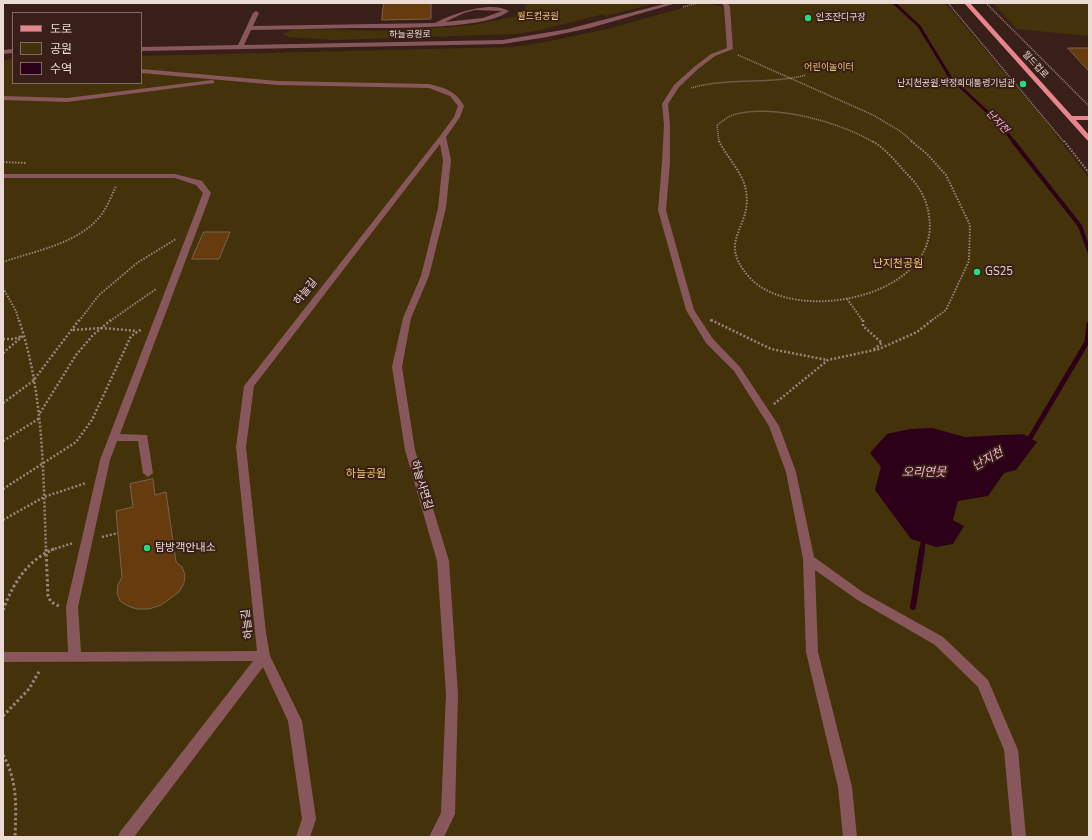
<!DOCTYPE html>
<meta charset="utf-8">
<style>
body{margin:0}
#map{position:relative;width:1092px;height:840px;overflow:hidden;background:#381f17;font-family:"Nunito Sans","Noto Sans KR",sans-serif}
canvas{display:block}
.frame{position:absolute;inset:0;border:4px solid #ecdad5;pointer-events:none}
.legend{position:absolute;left:12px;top:12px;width:130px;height:72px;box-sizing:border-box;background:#381f17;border:1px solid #806a63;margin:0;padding:5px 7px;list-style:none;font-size:12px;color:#ecdad5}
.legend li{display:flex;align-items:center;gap:8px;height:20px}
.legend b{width:20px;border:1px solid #806a63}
</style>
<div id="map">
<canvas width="1092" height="840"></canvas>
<div class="frame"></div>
<ul class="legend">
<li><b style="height:5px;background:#e7848e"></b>도로</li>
<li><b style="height:11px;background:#44330a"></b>공원</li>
<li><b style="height:11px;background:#2d0019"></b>수역</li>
</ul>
</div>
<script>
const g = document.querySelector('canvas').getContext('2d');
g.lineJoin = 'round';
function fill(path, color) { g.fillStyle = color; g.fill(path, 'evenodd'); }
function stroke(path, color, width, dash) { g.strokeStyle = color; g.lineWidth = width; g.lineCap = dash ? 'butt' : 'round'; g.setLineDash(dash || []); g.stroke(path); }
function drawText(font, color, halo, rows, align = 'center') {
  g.font = font + ' "Nunito Sans","Noto Sans KR",sans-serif'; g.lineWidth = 4; g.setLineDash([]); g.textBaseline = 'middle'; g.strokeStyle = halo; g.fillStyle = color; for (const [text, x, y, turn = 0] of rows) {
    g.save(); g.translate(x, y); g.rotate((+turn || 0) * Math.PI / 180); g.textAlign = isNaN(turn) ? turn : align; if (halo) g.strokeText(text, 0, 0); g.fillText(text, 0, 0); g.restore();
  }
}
fill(new Path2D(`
 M578,3H657L605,16L604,14L536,31L516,34L334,40L289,37L282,34L295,29L392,31L473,25L523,15L525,6L527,4Z
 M701,3L726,7L725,3H945L1041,116L1089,178V837H3V60L13,59V83H141V56L513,47L540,43L607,29Z
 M993,3H1089V36L1017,29Z`), '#44330a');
fill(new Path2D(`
 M932,428L965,437L1023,434L1037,442L1016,470L1004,473L988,496L958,501L953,520L964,526L953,544L936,547L911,539L875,490L881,467L870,453L887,434L910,429Z`), '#2d0019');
stroke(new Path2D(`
 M894,3L919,26L950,77L997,121L1014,142`), '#2d0019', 3);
stroke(new Path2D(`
 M1013,141L1080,226L1089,251`), '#2d0019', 4);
stroke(new Path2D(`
 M1025,440L1030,438L1087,342L1089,324
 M922,550L924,537`), '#2d0019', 5);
stroke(new Path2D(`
 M913,607L922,549`), '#2d0019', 6);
const building = new Path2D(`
 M384,3H431V19L382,20Z
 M1068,48H1089V71Z
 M204,232H230L219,259H192Z
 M153,479L155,495L166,492L176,562L182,567L185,575L184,583L179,592L161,605L149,609H137L128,606L120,601L117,593L118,585L122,577L116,511L133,507L130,484Z`);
fill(building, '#663b0d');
stroke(building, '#7b634f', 1);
stroke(new Path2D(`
 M948,3L1064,142
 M986,3L1089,106
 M683,7L698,3
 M738,55L873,115L900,131L913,142
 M691,88C729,77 768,85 806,75
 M719,142L717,125C722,122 727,117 733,115C771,103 840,122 873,142`), '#99837d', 1.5, [1, 1]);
stroke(new Path2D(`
 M719,141C727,158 743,172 746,191C753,228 715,240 750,278C795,326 942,297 929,216C927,199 919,186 907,174C896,162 886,149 872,141
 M911,141L927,154L946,175L970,225L969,261L946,310L931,321
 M1064,141L1089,173
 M3,162L26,163
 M3,262C37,250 79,244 102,214C108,205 112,195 116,186
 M3,288L16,311L19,321
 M847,299L863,321
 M710,320L713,321
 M79,321L99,295L137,263L176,239
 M110,321L156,289`), '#99837d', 2, [1.5, 1.5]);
stroke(new Path2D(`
 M19,320C44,394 43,473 46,550
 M711,320L771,349L827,360
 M863,320V326L882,343L873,350
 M73,330L102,328L137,331
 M3,339H14L22,336
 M3,353L24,335
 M3,403L33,381L79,320
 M774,404L828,360L879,349L917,332L932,320
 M40,413L76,355L93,335L111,320
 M3,441L40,418
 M3,489L76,442L92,420L131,336L142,329
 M3,520L44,497L86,483
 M102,537L118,533
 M51,550L73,543`), '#99837d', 2.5, [2, 2]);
stroke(new Path2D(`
 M46,549L48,596L51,602L59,606
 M3,610C13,584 27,560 54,549
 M3,716L29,689L40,670
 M3,755C18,781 16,808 15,837`), '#99837d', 3, [2.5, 2.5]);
fill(new Path2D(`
 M668,3H677L590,28L547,37L503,44L141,51V47L238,45L253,13L256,11L259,13L253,26L435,23C452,14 491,0 509,11C487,30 387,28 355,28C321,29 286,29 251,30L244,45L503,40L568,29ZM475,10L502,11L483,18L445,22L464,13Z
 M722,3H728L730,7L733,49L715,56L698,69L679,87L668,104L670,125V162L666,210L694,310L713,339L740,367L779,426L796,472L814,557L864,593L943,637L988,680L1018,750L1026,837H1012L1004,750L978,687L935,645L856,599L815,570L818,652L852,787L857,837H843L838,787L806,652L803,559L786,472L769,426L734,371L706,343L686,310L658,210L662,162L664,125L662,104L674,85L694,67L711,54L727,48L724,7Z
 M13,49V53L3,54V50Z
 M141,69L278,81L429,84C445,88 456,91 464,106L460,117L446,137L451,160L446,208L429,276L411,318L402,367L415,450L449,561L458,694L455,814L444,837H429L441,813L446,694L437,561L405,450L392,367L403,318L421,276L438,208L443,160L440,144L254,386L246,447L266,633L270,656L302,721L316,819L310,837H296L302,819L288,721L263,667L134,837H118L120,832L253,661L3,662V652H68L66,607L100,460L203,193L196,185L175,178H3V174H175L202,181L211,193L120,434L147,435L153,473L148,477L143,473L138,441H117L110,460L78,607L81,652L257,651L236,447L244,386L440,136L454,117L458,106L450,96L429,88L278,85L141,73Z
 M212,80L214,81V83L67,102L3,100V96L67,98Z`), '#87575b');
fill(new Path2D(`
 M964,3H970L1072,116H1089V120H1076L1089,135V141L1087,140Z`), '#e7848e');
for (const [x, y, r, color] of [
 [808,18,4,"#27d885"],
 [1023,84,4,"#27d885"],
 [977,272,4,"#27d885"],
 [147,548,4,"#27d885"]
]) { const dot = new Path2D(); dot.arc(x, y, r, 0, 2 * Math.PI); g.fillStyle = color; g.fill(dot); stroke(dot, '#381f17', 1.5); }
drawText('9px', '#f0c974', '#381f17', [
 ["월드컵공원",538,17],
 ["어린이놀이터",829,68]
]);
drawText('9px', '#ecdad5', '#381f17', [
 ["인조잔디구장",816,18],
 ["난지천공원.박정희대통령기념관",1015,84,"right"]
], 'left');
drawText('9px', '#ecdad5', '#381f17', [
 ["하늘공원로",410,35,-1],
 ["월드컵로",1035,65,48]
]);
drawText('italic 10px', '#f9b3d3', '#381f17', [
 ["난지천",997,122,47]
]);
drawText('11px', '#f0c974', '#381f17', [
 ["난지천공원",898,264],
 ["하늘공원",366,474]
]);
drawText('11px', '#ecdad5', '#381f17', [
 ["GS25",985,272],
 ["탐방객안내소",155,548]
], 'left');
drawText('11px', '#ecdad5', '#381f17', [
 ["하늘길",306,292,-52],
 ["하늘사면길",421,485,73],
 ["하늘길",248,624,-97]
]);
drawText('italic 12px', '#f9b3d3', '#381f17', [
 ["난지천",988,460,-30],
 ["오리연못",924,473]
]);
</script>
